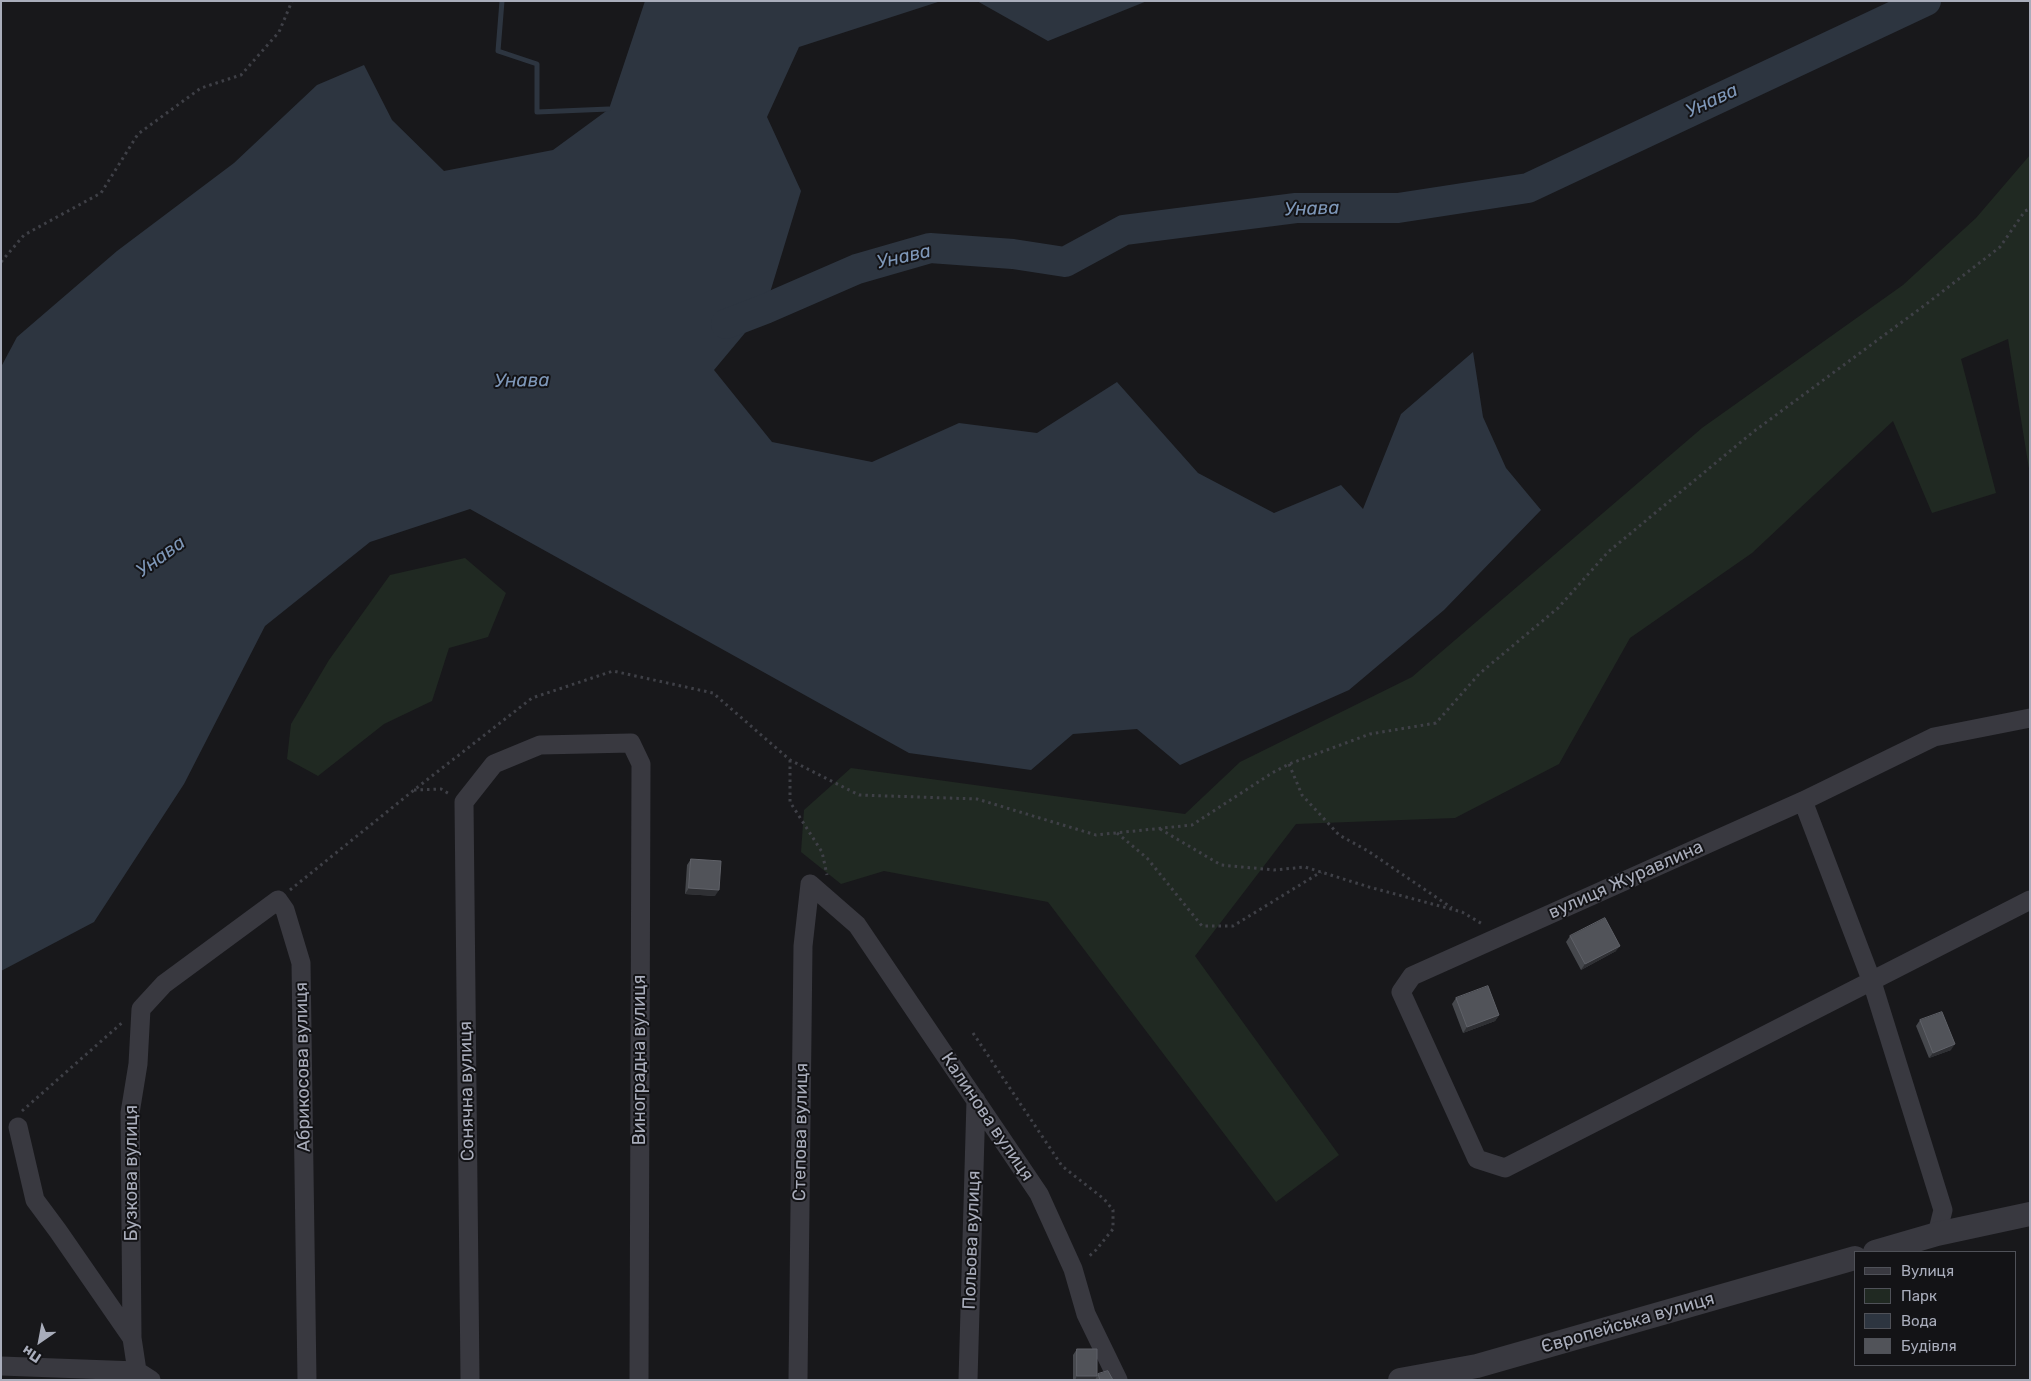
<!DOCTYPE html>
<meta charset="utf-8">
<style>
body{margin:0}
#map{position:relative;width:2031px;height:1381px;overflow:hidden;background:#18181b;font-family:Rubik,sans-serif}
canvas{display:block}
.frame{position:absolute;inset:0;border:2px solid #a9adbb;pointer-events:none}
.legend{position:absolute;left:1854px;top:1251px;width:162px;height:115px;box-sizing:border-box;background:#131316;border:1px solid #4f5158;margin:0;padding:6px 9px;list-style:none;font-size:15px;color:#a9adbb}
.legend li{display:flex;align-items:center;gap:10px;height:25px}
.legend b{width:25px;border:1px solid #4f5158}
.north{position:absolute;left:15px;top:1316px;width:50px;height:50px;-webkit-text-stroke:4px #131316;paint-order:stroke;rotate:213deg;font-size:14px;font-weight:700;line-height:20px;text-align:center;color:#a9adbb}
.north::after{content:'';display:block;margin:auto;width:18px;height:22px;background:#a9adbb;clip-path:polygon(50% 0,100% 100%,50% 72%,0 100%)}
</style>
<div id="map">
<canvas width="2031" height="1381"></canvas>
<div class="frame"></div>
<ul class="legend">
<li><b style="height:6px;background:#393940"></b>Вулиця</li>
<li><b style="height:14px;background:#202922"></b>Парк</li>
<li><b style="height:14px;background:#2d3540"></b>Вода</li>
<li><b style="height:14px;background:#515359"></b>Будівля</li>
</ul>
<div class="north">Пн</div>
</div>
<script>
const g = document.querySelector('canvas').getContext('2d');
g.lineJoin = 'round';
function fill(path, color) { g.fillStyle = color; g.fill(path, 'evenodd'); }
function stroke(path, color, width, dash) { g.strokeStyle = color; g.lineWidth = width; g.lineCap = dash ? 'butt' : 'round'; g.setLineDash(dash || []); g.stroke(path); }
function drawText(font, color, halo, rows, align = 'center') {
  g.font = font + ' Rubik,sans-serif'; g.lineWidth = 4; g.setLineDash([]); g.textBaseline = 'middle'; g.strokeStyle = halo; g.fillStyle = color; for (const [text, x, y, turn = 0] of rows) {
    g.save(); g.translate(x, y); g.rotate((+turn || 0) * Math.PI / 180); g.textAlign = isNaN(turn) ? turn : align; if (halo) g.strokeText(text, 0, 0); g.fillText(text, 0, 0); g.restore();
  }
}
fill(new Path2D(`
 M2030,155V475L2008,339L1961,359L1996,493L1932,513L1893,421L1752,553L1630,638L1559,764L1455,818L1296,824L1195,956L1339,1155L1276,1202L1048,902L884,871L841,884L801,852L804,810L851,768L1185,814L1240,762L1412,677L1702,428L1903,285L1976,218Z
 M465,558L506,593L488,637L449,648L432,701L384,724L318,776L287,759L291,724L329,660L390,575Z`), '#202922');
fill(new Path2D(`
 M645,1H941L799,47L767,117L801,191L765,309L714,370L772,442L872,462L959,423L1037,433L1117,382L1198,473L1274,513L1341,485L1363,509L1401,414L1473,352L1483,417L1506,468L1541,510L1444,610L1349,690L1180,765L1137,729L1073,734L1031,770L909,753L470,509L370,542L265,626L184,784L94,922L1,971V367L17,337L117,251L234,163L317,85L364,65L392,120L444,171L553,150L609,109Z
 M977,1H1147L1048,41Z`), '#2d3540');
stroke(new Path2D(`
 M502,1L498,51L537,64V112L609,109`), '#2d3540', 5);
stroke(new Path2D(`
 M726,324L765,309L857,269L930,248L1013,254L1065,262L1124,230L1296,208H1398L1528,188L1926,1`), '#2d3540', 30);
stroke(new Path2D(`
 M1,262L24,235L101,193L138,134L201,88L241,75L279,32L292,1
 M790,760V802L822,852L827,875
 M1289,764L1302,795L1339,835L1368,851L1452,908
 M414,790L441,789L451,795
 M1160,829L1221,865L1274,870L1305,867L1369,887L1462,912L1484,925
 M1117,833L1147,858L1202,926H1233L1321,872
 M290,890L414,790L532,698L613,671L713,693L790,760L859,795L977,799L1096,835L1192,825L1272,773L1289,764L1370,734L1436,723L1479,674L1558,608L1608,552L1753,432L1925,305L2000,247L2025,211L2030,209
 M973,1033L1062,1166L1104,1199L1113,1210V1229L1096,1250L1087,1258
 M22,1111L124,1021`), '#3f4047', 3, [2.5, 4]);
stroke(new Path2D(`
 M2030,718L1934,737L1803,801L1412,976L1401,992L1477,1159L1505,1168L2030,900
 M1803,801L1872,982L1943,1210L1937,1234
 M810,884L857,925L1039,1194L1073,1269L1086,1314L1118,1380
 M18,1127L35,1200L58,1231L132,1338
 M1,1366L137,1371L151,1380
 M134,1380L137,1371L132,1338L130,1113L138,1064L141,1009L164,984L278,900L285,910L301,963L307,1380
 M470,1380L464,802L494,764L540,745L631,743L641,764L639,1380
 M798,1380L803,946L810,884
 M968,1380L976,1100`), '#393940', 19);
stroke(new Path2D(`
 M1875,1252L1937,1234L2030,1214
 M1400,1380L1477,1366L1855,1258`), '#393940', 24);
fill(new Path2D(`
 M691,859L715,896L685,894L687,865Z
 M1570,936L1616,951L1581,970L1566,942Z
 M1456,998L1499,1015L1495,1021L1463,1033L1452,1004Z
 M1920,1020L1951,1050L1929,1058L1916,1026Z
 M1077,1349L1097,1375L1098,1374L1113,1380H1073V1355Z`), '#46484d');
fill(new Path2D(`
 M689,888L719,890L715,896L685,894Z
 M1620,946L1616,951L1581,970L1585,964Z
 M1499,1015L1495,1021L1463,1033L1467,1027Z
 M1955,1044L1951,1050L1929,1058L1933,1053Z
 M1077,1376H1097L1095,1380H1075Z`), '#2f3034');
const building = new Path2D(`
 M691,859L721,861L719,890L689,888Z
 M1605,918L1620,946L1585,964L1570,936Z
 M1488,986L1499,1015L1467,1027L1456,998Z
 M1942,1012L1955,1044L1933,1053L1920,1020Z
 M1077,1349H1097V1376H1077Z
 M1108,1371L1113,1380H1100L1098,1374Z`);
fill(building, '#515359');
stroke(building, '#5f6168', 1);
drawText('18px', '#a9adbb', '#131316', [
 ["вулиця Журавлина",1626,880,-24],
 ["Виноградна вулиця",640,1060,-90],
 ["Абрикосова вулиця",303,1067,-91],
 ["Сонячна вулиця",467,1091,-91],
 ["Калинова вулиця",987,1117,56],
 ["Степова вулиця",801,1132,-89],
 ["Бузкова вулиця",132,1173,-90],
 ["Польова вулиця",972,1240,-88],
 ["Європейська вулиця",1628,1323,-16]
]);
drawText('italic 19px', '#7e97b8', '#131316', [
 ["Унава",1712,101,-25],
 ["Унава",1312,209,-2],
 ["Унава",904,257,-13],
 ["Унава",522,381,-1],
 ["Унава",161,557,-36]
]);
</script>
